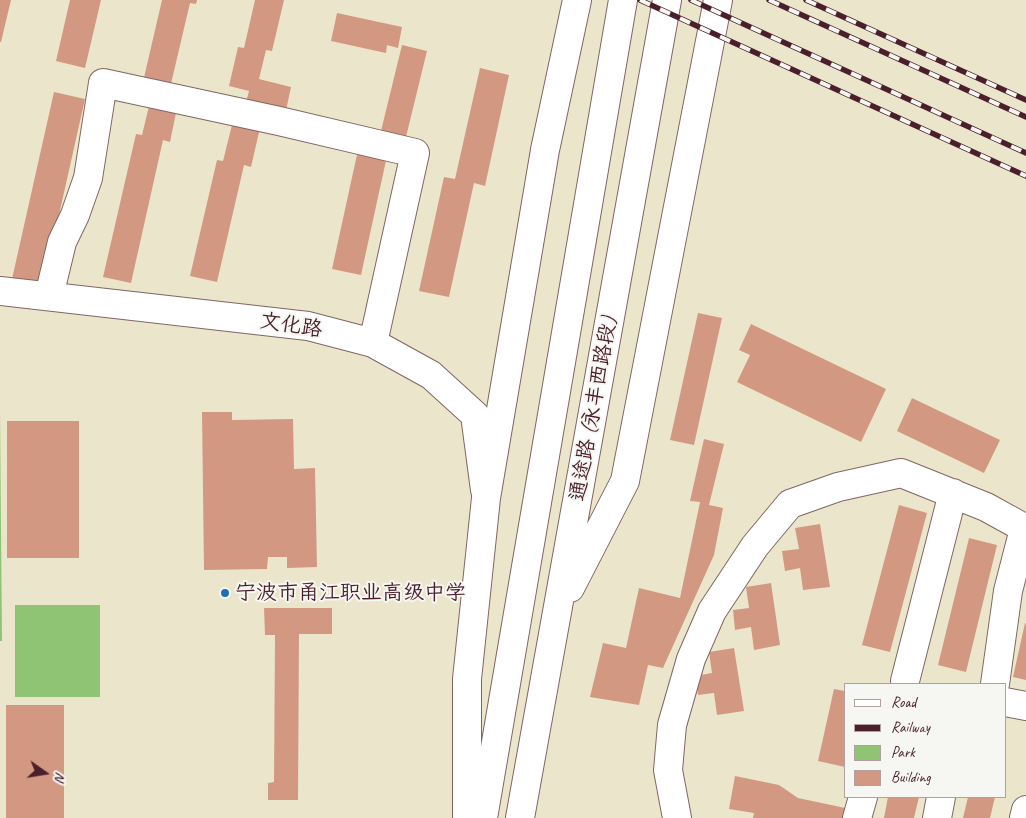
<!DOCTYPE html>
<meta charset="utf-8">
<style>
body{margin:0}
#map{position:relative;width:1026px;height:818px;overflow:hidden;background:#ebe6cb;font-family:Caveat,sans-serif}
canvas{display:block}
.legend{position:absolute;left:844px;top:683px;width:162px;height:115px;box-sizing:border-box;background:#f6f6f2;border:1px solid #b1a0a2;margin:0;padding:6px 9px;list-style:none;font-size:15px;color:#4a1f2b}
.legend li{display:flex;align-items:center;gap:10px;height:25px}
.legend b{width:25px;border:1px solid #b1a0a2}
.north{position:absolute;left:20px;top:748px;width:50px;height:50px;-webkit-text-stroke:4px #f6f6f2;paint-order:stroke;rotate:103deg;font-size:14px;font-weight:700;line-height:20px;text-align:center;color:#4a1f2b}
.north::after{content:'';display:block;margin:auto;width:18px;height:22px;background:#4a1f2b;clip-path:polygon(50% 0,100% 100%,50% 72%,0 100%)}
</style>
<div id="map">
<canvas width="1026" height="818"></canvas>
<ul class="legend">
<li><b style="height:6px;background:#fff"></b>Road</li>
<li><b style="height:6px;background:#4a1f2b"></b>Railway</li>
<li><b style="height:14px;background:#90c475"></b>Park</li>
<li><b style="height:14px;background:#d39882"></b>Building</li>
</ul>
<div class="north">N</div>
</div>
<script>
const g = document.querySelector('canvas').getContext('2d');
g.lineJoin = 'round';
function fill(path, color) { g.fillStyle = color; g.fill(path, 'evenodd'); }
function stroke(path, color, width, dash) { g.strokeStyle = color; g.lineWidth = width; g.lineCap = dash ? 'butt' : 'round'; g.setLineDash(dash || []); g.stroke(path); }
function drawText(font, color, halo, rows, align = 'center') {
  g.font = font + ' Caveat,"LXGW WenKai TC",sans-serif'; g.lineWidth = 4; g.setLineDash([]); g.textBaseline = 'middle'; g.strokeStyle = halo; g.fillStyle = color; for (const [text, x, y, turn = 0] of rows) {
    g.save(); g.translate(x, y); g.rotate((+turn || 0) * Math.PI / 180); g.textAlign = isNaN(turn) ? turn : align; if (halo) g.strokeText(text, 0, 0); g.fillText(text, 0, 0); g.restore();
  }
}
fill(new Path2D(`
 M0,410L2,641H0Z
 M15,605H100V697H15Z`), '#90c475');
fill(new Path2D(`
 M0,0H11L1,42H0Z
 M70,0H101L85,68L56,61Z
 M162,0H197L196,4L190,3L170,88L143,82Z
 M255,0H284L272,51L266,50L259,79L291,87L285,115L245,106L249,91L229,86L238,47L244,48Z
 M337,13L402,27L398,48L387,45L386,53L331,41Z
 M402,45L427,51L405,141L380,135Z
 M480,68L509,75L485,186L474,183L449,297L419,291L444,177L455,179Z
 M54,92L85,99L43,286L12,279Z
 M150,102L177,108L170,142L163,140L131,283L103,277L136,134L142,135Z
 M233,121L260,128L251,167L244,165L217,282L190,276L217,160L223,161Z
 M358,150L387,156L361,275L332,269Z
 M698,313L722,318L694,445L670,440Z
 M751,324L886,389L861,442L737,382L750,355L739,350Z
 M912,398L1000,440L984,473L897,431Z
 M202,412H232V420L293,419L294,469L315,468L317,567L287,568V557H268L267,569L204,570Z
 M7,421H79V558H7Z
 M704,439L724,444L709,505L723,508L714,555L663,668L648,665L639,705L590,697L603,643L626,648L639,588L680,598L700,502L690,501Z
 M899,505L927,513L890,652L862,645Z
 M820,524L830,587L803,590L800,568L785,571L782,551L799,549L795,528Z
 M969,538L997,545L966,672L938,665Z
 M771,583L780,645L754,650L751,627L735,630L733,610L749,608L746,587Z
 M264,608H332V634H299L298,800H268V783L274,782L275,635H265Z
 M1025,623L1026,624V680L1013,677Z
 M734,648L744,711L717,715L714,693L698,695L695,676L712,673L709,652Z
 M834,689L845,691V767L818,761Z
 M6,705H64V818H6Z
 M735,776L779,785L798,798L850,809L849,818H753L754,813L729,809Z
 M888,797H919L914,818H884Z
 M968,797H995L990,818H963Z`), '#d39882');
const minor = new Path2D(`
 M0,291L308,326L373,343L431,375L475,415L485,490
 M49,296L62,242L75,215L88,178L103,83L279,121L415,153L373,343
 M905,681L953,493
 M995,684L1008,591L1024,529
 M1005,702L1026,706
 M677,818L668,770L672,725L691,659L712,611L755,546L790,504L838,487L901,473L986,507L1026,529
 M857,818L863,797
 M937,818L941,797
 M1024,818L1026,810`);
const major = new Path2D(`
 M570,588L625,481L718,0
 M467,818V679L486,498L545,150L577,0
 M483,818L623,0
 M520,818L667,0`);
stroke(minor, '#826563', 30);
stroke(major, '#826563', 30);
stroke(minor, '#fff', 28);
stroke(major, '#fff', 28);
const rail = new Path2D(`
 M640,0L1026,176
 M691,0L1026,153
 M769,0L1026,117
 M806,0L1026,100`);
stroke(rail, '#4a1f2b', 5.5);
stroke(rail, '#f6f6f2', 4, [11]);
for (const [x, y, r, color] of [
 [225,593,5,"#1f6fb2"]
]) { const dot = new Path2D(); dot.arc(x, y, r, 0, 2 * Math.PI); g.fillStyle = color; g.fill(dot); stroke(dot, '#f6f6f2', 2); }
drawText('21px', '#4a1f2b', '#f6f6f2', [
 ["文化路",291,326,9],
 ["通途路 (永丰西路段)",594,409,-80]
]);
drawText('21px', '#4a1f2b', '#f6f6f2', [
 ["宁波市甬江职业高级中学",235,593]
], 'left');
</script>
